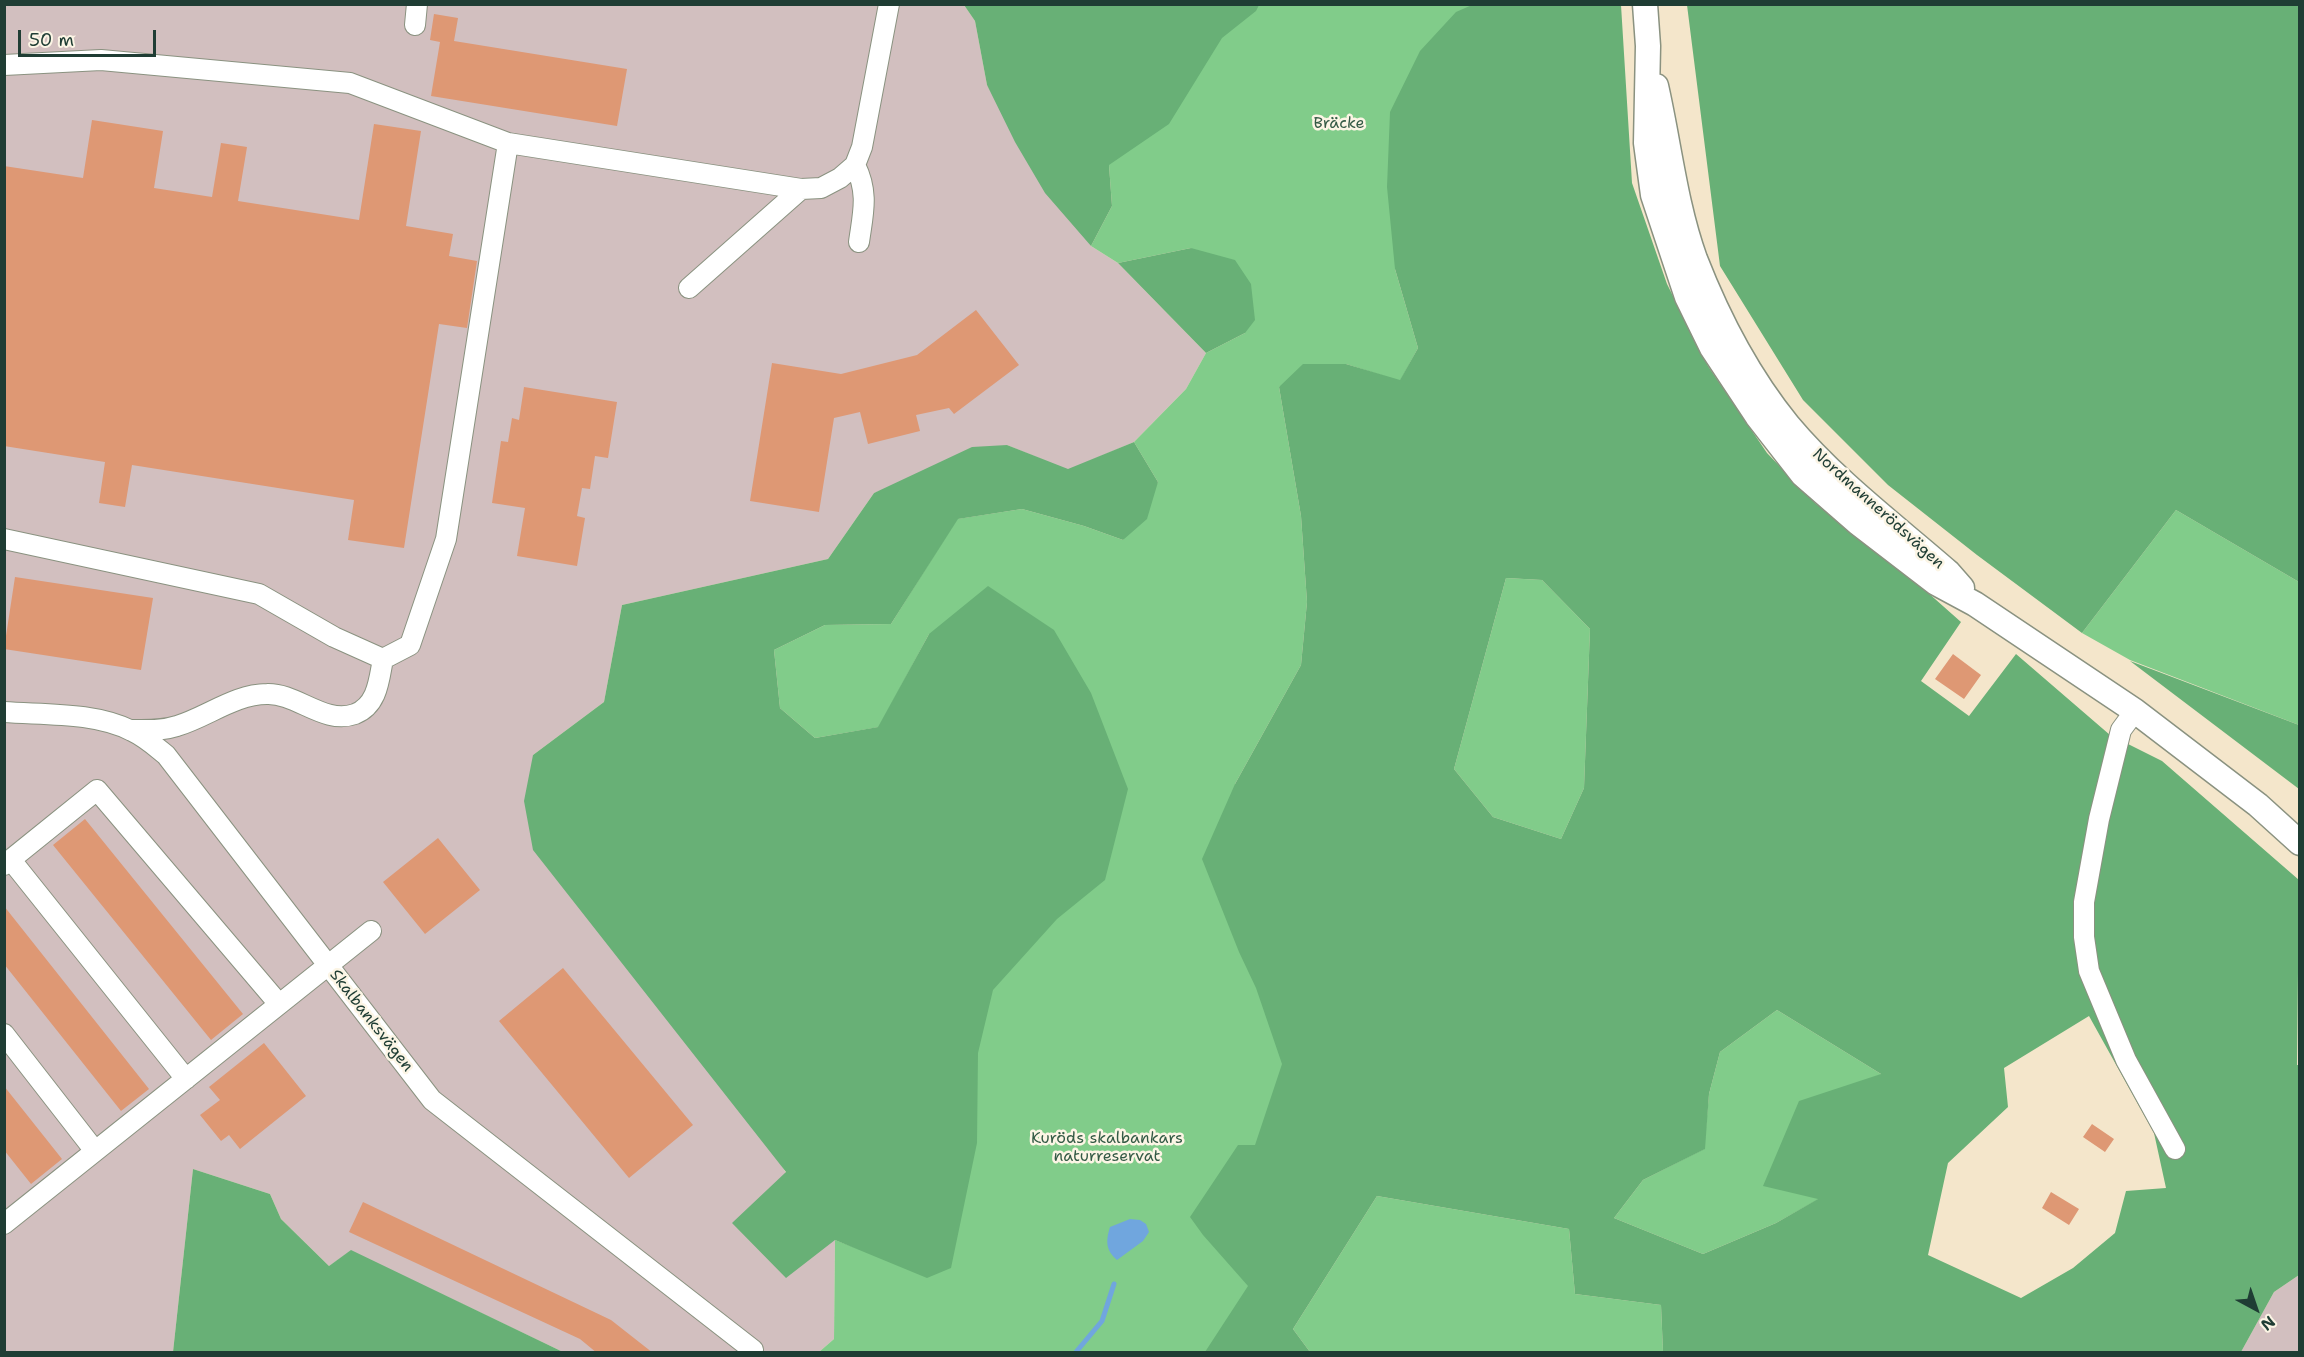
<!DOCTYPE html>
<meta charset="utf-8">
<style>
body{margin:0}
#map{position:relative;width:2304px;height:1357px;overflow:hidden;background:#f4e6cb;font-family:"Shantell Sans",sans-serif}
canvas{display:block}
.frame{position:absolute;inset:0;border:6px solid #1f3d34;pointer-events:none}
.north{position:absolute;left:2226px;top:1279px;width:60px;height:60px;-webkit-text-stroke:4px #fcf5e5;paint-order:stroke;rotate:140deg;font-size:16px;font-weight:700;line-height:24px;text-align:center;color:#1f3d34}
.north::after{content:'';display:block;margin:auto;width:21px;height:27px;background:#1f3d34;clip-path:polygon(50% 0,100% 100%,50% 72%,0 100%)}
.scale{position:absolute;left:18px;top:30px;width:138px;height:27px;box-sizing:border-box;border:3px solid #1f3d34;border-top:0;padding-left:8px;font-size:18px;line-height:21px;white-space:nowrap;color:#1f3d34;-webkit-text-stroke:4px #fcf5e5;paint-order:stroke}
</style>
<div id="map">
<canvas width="2304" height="1357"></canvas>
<div class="frame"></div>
<div class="north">N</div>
<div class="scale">50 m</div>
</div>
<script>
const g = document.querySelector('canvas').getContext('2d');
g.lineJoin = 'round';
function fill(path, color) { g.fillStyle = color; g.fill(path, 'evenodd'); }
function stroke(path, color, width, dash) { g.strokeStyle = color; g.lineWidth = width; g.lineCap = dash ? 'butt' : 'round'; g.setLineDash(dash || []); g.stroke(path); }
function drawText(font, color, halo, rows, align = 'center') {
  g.font = font + ' "Shantell Sans",sans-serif'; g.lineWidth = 5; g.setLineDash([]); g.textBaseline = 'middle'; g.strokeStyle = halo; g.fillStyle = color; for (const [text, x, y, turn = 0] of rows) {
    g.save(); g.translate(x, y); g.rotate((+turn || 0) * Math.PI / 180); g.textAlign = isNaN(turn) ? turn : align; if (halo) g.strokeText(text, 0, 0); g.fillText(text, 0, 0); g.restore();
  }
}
fill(new Path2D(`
 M5,5H964L975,21L987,85L1091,246L1118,263L1206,353L1186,389L1134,442L1068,470L1007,445L874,493L828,559L622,605L604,702L533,755L786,1173L835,1240L834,1339L819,1352H563L351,1251L329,1266L281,1219L270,1194L193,1169L173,1352H5Z
 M2299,1275V1352H2241L2274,1292Z`), '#d2bfbf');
fill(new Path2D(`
 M1116,5H1589L1395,269L1418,348L1400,381L1346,364L1279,387L1301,516L1307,602L1301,665L1235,784L1363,1067L1236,1352H819L834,1339L835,1240L872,1254L929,634L879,727L815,738L780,708L774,650L825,625L891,624L957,519L1022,509L1084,526L1123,540L1158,482L1134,442L1186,389L1206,353L1245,333L1191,248L1118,263L1091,246L1112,206L1109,165Z
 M2176,510L2299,582V725L2130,660L2082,633Z
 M1506,578L1542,580L1590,629L1584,788L1561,839L1493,817L1454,769Z
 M1777,1010L1881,1074L1819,1199L1776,1223L1703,1254L1614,1218L1643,1180L1704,1149L1709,1094L1720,1052Z
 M1377,1196L1569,1229L1575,1294L1661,1305L1663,1352H1310L1293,1329Z`), '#81cc8a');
fill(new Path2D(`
 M964,5H1259L1256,11L1222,38L1169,124L1109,165L1112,206L1091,246L1045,193L1015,142L987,85L975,21Z
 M1472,5H1621L1632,183L1667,284L1708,366L1767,453L1815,503L1926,591L1961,622L1921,681L1969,716L2016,654L2110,735L2162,761L2299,880L2297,1065H2300L2299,1275L2274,1292L2241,1352H1663L1661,1305L1575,1294L1569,1229L1377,1196L1293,1329L1310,1352H1205L1248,1286L1203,1235L1190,1217L1238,1145H1255L1282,1064L1256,988L1239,952L1202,859L1235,784L1301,665L1307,602L1301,516L1279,387L1303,364H1346L1400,380L1418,348L1395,269L1387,187L1390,112L1420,51L1456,12ZM1506,578L1542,580L1590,629L1584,788L1561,839L1493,817L1454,769ZM1777,1010L1881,1074L1799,1101L1763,1186L1818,1199L1776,1223L1703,1254L1614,1218L1643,1180L1705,1149L1709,1094L1720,1052ZM2089,1016L2154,1133L2166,1188L2126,1191L2115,1233L2073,1268L2021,1298L1928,1255L1948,1163L2008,1107L2004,1068Z
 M1687,5H2299V582L2176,510L2082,633L1977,555L1888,485L1803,400L1720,266Z
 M1191,248L1235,260L1251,284L1255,320L1245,333L1206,353L1118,263Z
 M1134,442L1158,482L1147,519L1123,540L1084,526L1022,509L958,519L891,624L825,625L774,650L780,708L815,738L878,727L929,634L988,586L1054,630L1091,693L1128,789L1105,880L1057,919L993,990L978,1053L977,1143L951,1268L927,1278L835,1240L786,1278L732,1223L786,1172L533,850L524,801L533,755L604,702L622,605L828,559L874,493L972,447L1007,445L1068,469Z
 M2130,661L2299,725V789Z
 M193,1169L270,1194L281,1219L329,1266L351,1250L563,1352H173Z`), '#68b076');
fill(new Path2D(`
 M1130,1219L1140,1220L1146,1224L1149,1232L1143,1241L1117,1260C1105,1250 1106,1240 1110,1227Z`), '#70a6de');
stroke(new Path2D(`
 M1076,1352L1102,1321L1114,1284`), '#70a6de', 5);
fill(new Path2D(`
 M434,14L458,18L454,41L627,69L617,126L431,96L440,42L430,40Z
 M92,120L163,131L154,188L212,197L221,143L247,147L238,201L359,220L374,124L421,131L406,226L453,234L449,256L477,261L467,328L439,324L404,548L348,540L354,500L132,465L125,507L99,503L105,462L4,446V166L83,178Z
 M976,310L1019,365L954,414L949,408L916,415L920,431L868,444L860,412L834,418L819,512L750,501L772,363L841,374L917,355Z
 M524,387L617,402L608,458L595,456L590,489L582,488L577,516L585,518L577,566L517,556L525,508L492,503L501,441L508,442L512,418L519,420Z
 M15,577L153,598L141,670L4,649Z
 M1953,654L1981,675L1964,699L1935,679Z
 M85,819L243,1014L211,1040L53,845Z
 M438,838L480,890L425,934L383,882Z
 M4,906L149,1089L121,1111L4,964Z
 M563,968L693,1125L629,1178L499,1021Z
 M264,1043L306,1096L240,1149L229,1135L221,1141L200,1115L220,1100L209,1087Z
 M4,1086L62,1159L31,1184L4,1150Z
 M2092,1124L2114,1139L2105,1152L2083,1137Z
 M2051,1192L2079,1209L2069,1225L2042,1208Z
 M363,1202L611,1320L653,1353H597L580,1339L349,1232Z`), '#de9874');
const minor = new Path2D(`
 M415,25L417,4
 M4,65L101,60L350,83L508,143L801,189L821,188L840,178L855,165L862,147L889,4
 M855,165C869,193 863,213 859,242
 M689,288L801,189
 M4,539L259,594L334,637L383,659L410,645L446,539L508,143
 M2135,711L2121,730L2099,819L2084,902V937L2089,971L2126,1060L2175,1149
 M4,712C45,715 95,712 132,731C145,737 155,746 166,755L432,1100L753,1350
 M131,730C147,730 162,731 177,726C207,717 235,694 267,694C297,693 324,725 355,714C378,705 379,679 383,659
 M11,860L186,1079
 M4,865L97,790L279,1004
 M4,1034L95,1151
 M4,1224L371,931`);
const major = new Path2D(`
 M1645,4L1648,46L1646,143L1653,195L1687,297L1712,348L1757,416L1803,475L1858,523L1936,583L1975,604L2135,711L2258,805L2300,843
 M1656,86C1669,143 1675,204 1695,259C1718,318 1748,376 1788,425C1834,480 1894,525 1948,572L1962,588`);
stroke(minor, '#8a9280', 22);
stroke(major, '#8a9280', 27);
stroke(minor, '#fff', 20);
stroke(major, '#fff', 24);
drawText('16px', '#335a45', '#fcf5e5', [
 ["Bräcke",1339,124],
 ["Kuröds skalbankars",1107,1139],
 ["naturreservat",1107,1157]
]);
drawText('16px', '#1f3d34', '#fcf5e5', [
 ["Nordmannerödsvägen",1878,509,42],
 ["Skalbanksvägen",371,1021,52]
]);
</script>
